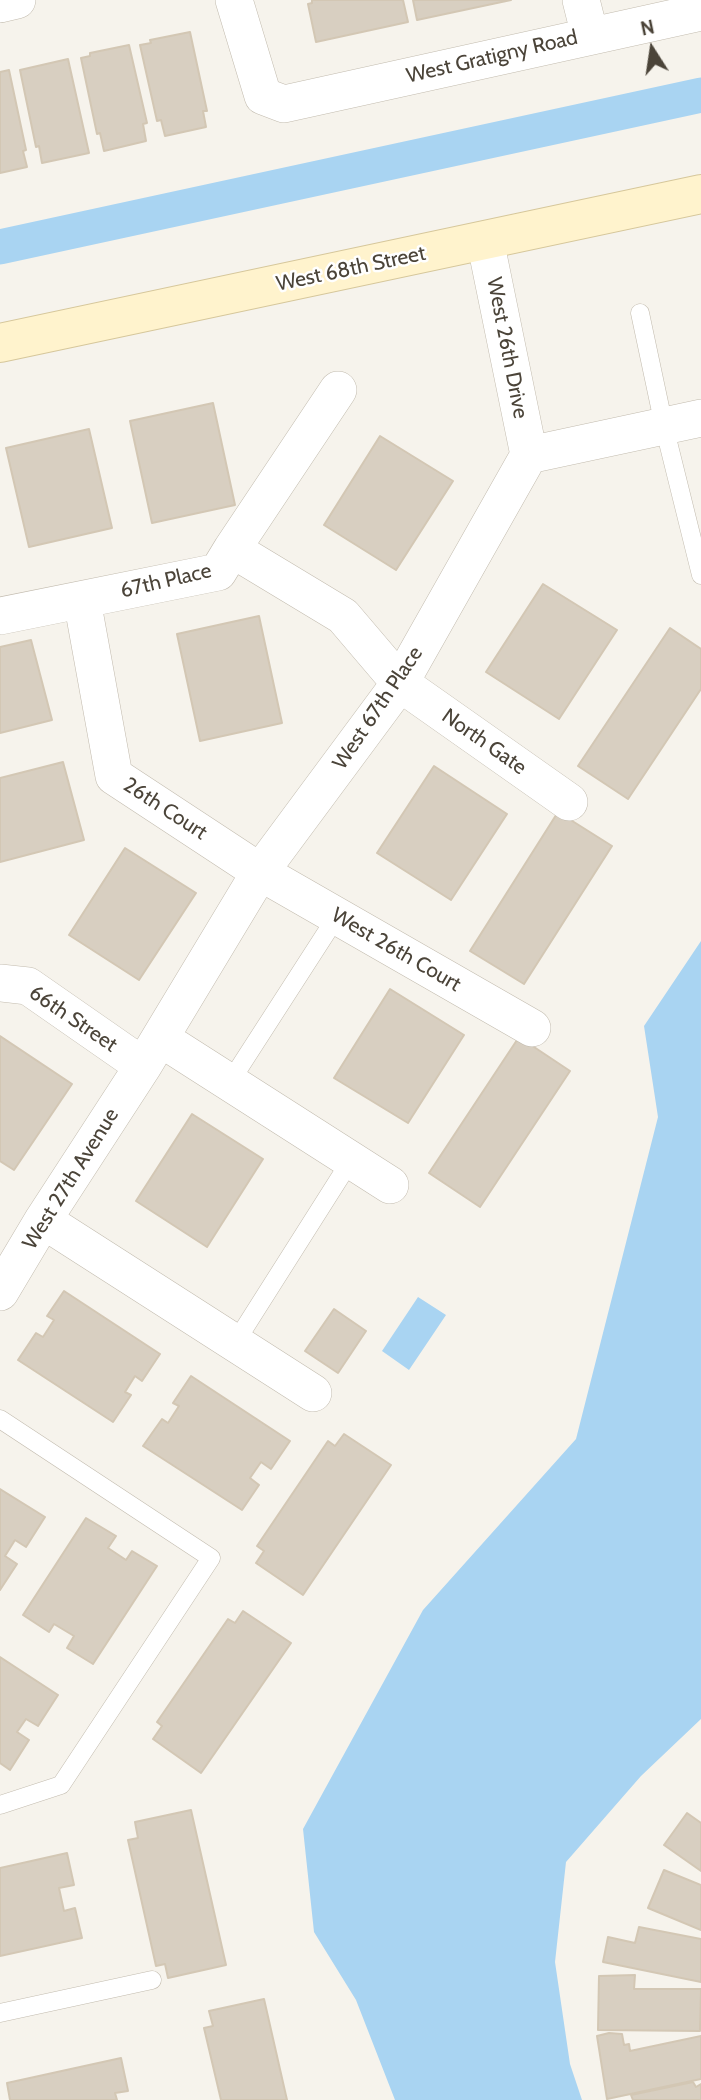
<!DOCTYPE html>
<style>
body{margin:0}
#map{position:relative;width:701px;height:2100px;overflow:hidden;background:#f6f3ec;font-family:Cabin,sans-serif}
canvas{display:block}
.north{position:absolute;left:617px;top:14px;width:70px;height:70px;-webkit-text-stroke:5px #fff;paint-order:stroke;rotate:348deg;font-size:19px;font-weight:700;line-height:28px;text-align:center;color:#4b4439}
.north::after{content:'';display:block;margin:auto;width:24px;height:32px;background:#4b4439;clip-path:polygon(50% 0,100% 100%,50% 72%,0 100%)}
</style>
<div id="map">
<canvas width="701" height="2100"></canvas>
<div class="north">N</div>
</div>
<script>
const g = document.querySelector('canvas').getContext('2d');
g.lineJoin = 'round';
function fill(path, color) { g.fillStyle = color; g.fill(path, 'evenodd'); }
function stroke(path, color, width, dash) { g.strokeStyle = color; g.lineWidth = width; g.lineCap = dash ? 'butt' : 'round'; g.setLineDash(dash || []); g.stroke(path); }
function drawText(font, color, halo, rows, align = 'center') {
  g.font = font + ' Cabin,sans-serif'; g.lineWidth = 5; g.setLineDash([]); g.textBaseline = 'middle'; g.strokeStyle = halo; g.fillStyle = color; for (const [text, x, y, turn = 0] of rows) {
    g.save(); g.translate(x, y); g.rotate((+turn || 0) * Math.PI / 180); g.textAlign = isNaN(turn) ? turn : align; if (halo) g.strokeText(text, 0, 0); g.fillText(text, 0, 0); g.restore();
  }
}
fill(new Path2D(`
 M701,941V1719L641,1776L566,1862L555,1962L570,2064L582,2100H395L356,2000L314,1932L303,1829L423,1610L576,1439L658,1117L644,1026Z
 M418,1297L446,1315L409,1370L382,1351Z`), '#a9d4f2');
stroke(new Path2D(`
 M0,247L701,95`), '#a9d4f2', 35);
const building = new Path2D(`
 M312,0H403L408,22L316,42L308,4L312,3Z
 M413,0H511L417,20Z
 M190,32L207,111H203L206,127L165,136L161,120L157,121L140,45L151,43L150,40Z
 M129,45L147,123L143,124L146,141L104,151L100,133L97,134L81,58L90,56V53Z
 M68,59L89,153L42,163L39,146L36,147L20,70Z
 M9,70L26,150L23,151L27,167L0,173V72Z
 M213,403L235,505L152,523L130,421Z
 M89,429L112,528L29,547L6,448Z
 M380,436L453,481L396,570L324,525Z
 M543,584L617,630L559,719L486,672Z
 M259,616L282,723L200,741L177,634Z
 M670,628L701,649V689L628,799L578,766Z
 M31,640L52,720L0,733V647Z
 M63,762L84,840L0,862V778Z
 M434,766L507,814L451,900L377,853Z
 M558,812L612,846L524,984L470,951Z
 M125,848L196,893L139,980L69,935Z
 M390,989L464,1035L408,1123L334,1078Z
 M0,1036L72,1084L14,1170L0,1161Z
 M519,1037L570,1071L480,1207L429,1173Z
 M192,1114L263,1159L207,1247L136,1201Z
 M64,1291L160,1354L142,1381L135,1376L125,1392L131,1395L113,1422L18,1360L36,1333L43,1337L54,1320L47,1316Z
 M334,1309L366,1331L338,1373L305,1351Z
 M191,1376L290,1441L271,1469L261,1462L250,1478L259,1485L242,1510L143,1446L162,1419L168,1423L179,1406L173,1403Z
 M344,1434L391,1465L303,1595L256,1563L264,1551L257,1546L328,1441L335,1446Z
 M0,1489L45,1517L26,1547L15,1540L5,1556L17,1564L0,1590Z
 M86,1518L116,1536L108,1548L126,1560L132,1551L157,1566L93,1664L67,1648L74,1636L54,1624L49,1632L23,1615Z
 M243,1611L291,1643L201,1773L153,1739L162,1726L157,1722L228,1619L235,1623Z
 M0,1657L58,1695L38,1726L26,1719L17,1732L29,1740L10,1770L0,1763Z
 M191,1810L226,1965L168,1978L165,1964L156,1966L128,1840L138,1838L135,1822Z
 M687,1813L701,1823V1871L664,1845Z
 M67,1853L74,1885L59,1888L64,1911L75,1908L82,1938L0,1956V1868Z
 M664,1870L701,1885V1930L648,1908Z
 M639,1927L701,1939V1982L603,1962L608,1937L635,1943Z
 M635,1975L634,1989H701L700,2031L598,2030L599,1976Z
 M264,1999L287,2100H221L204,2028L213,2026L209,2011Z
 M609,2033L622,2034L624,2045L629,2044L630,2051L701,2036V2079L607,2099L597,2036Z
 M121,2058L128,2091L115,2093L117,2100H10L7,2083Z
 M693,2082L696,2087L701,2084V2100H633L631,2095Z`);
fill(building, '#d8cfc1');
stroke(building, '#d3c7b4', 2);
const service = new Path2D(`
 M640,313L664,426L701,575
 M230,1082L337,916
 M235,1343L351,1160
 M0,1419L211,1558L61,1785L0,1805
 M0,2013L152,1980`);
const minor = new Path2D(`
 M234,0L263,96L284,104L701,12
 M581,0L590,36
 M0,4L17,0
 M485,240L529,455
 M232,549L338,390
 M82,600L114,776L260,872L532,1028
 M0,616L218,572L232,549L343,616L400,683L569,802
 M0,983L28,986L143,1066
 M160,1038L390,1185
 M43,1220L313,1393
 M0,1292L43,1220L143,1066L260,872L400,683L529,455L701,418`);
const secondary = new Path2D(`
 M0,343L701,194`);
stroke(service, '#c2bbae', 19);
stroke(minor, '#c2bbae', 38);
stroke(secondary, '#d6c79b', 40);
stroke(service, '#fff', 18);
stroke(minor, '#fff', 37);
stroke(secondary, '#fff3cd', 38);
drawText('21px', '#4b4439', '#fff', [
 ["West Gratigny Road",492,57,-13],
 ["West 68th Street",351,269,-12],
 ["West 26th Drive",507,348,79],
 ["67th Place",166,581,-13],
 ["West 67th Place",378,708,-56],
 ["North Gate",484,742,35],
 ["26th Court",165,809,33],
 ["West 26th Court",396,950,30],
 ["66th Street",73,1019,34],
 ["West 27th Avenue",71,1179,-58]
]);
</script>
